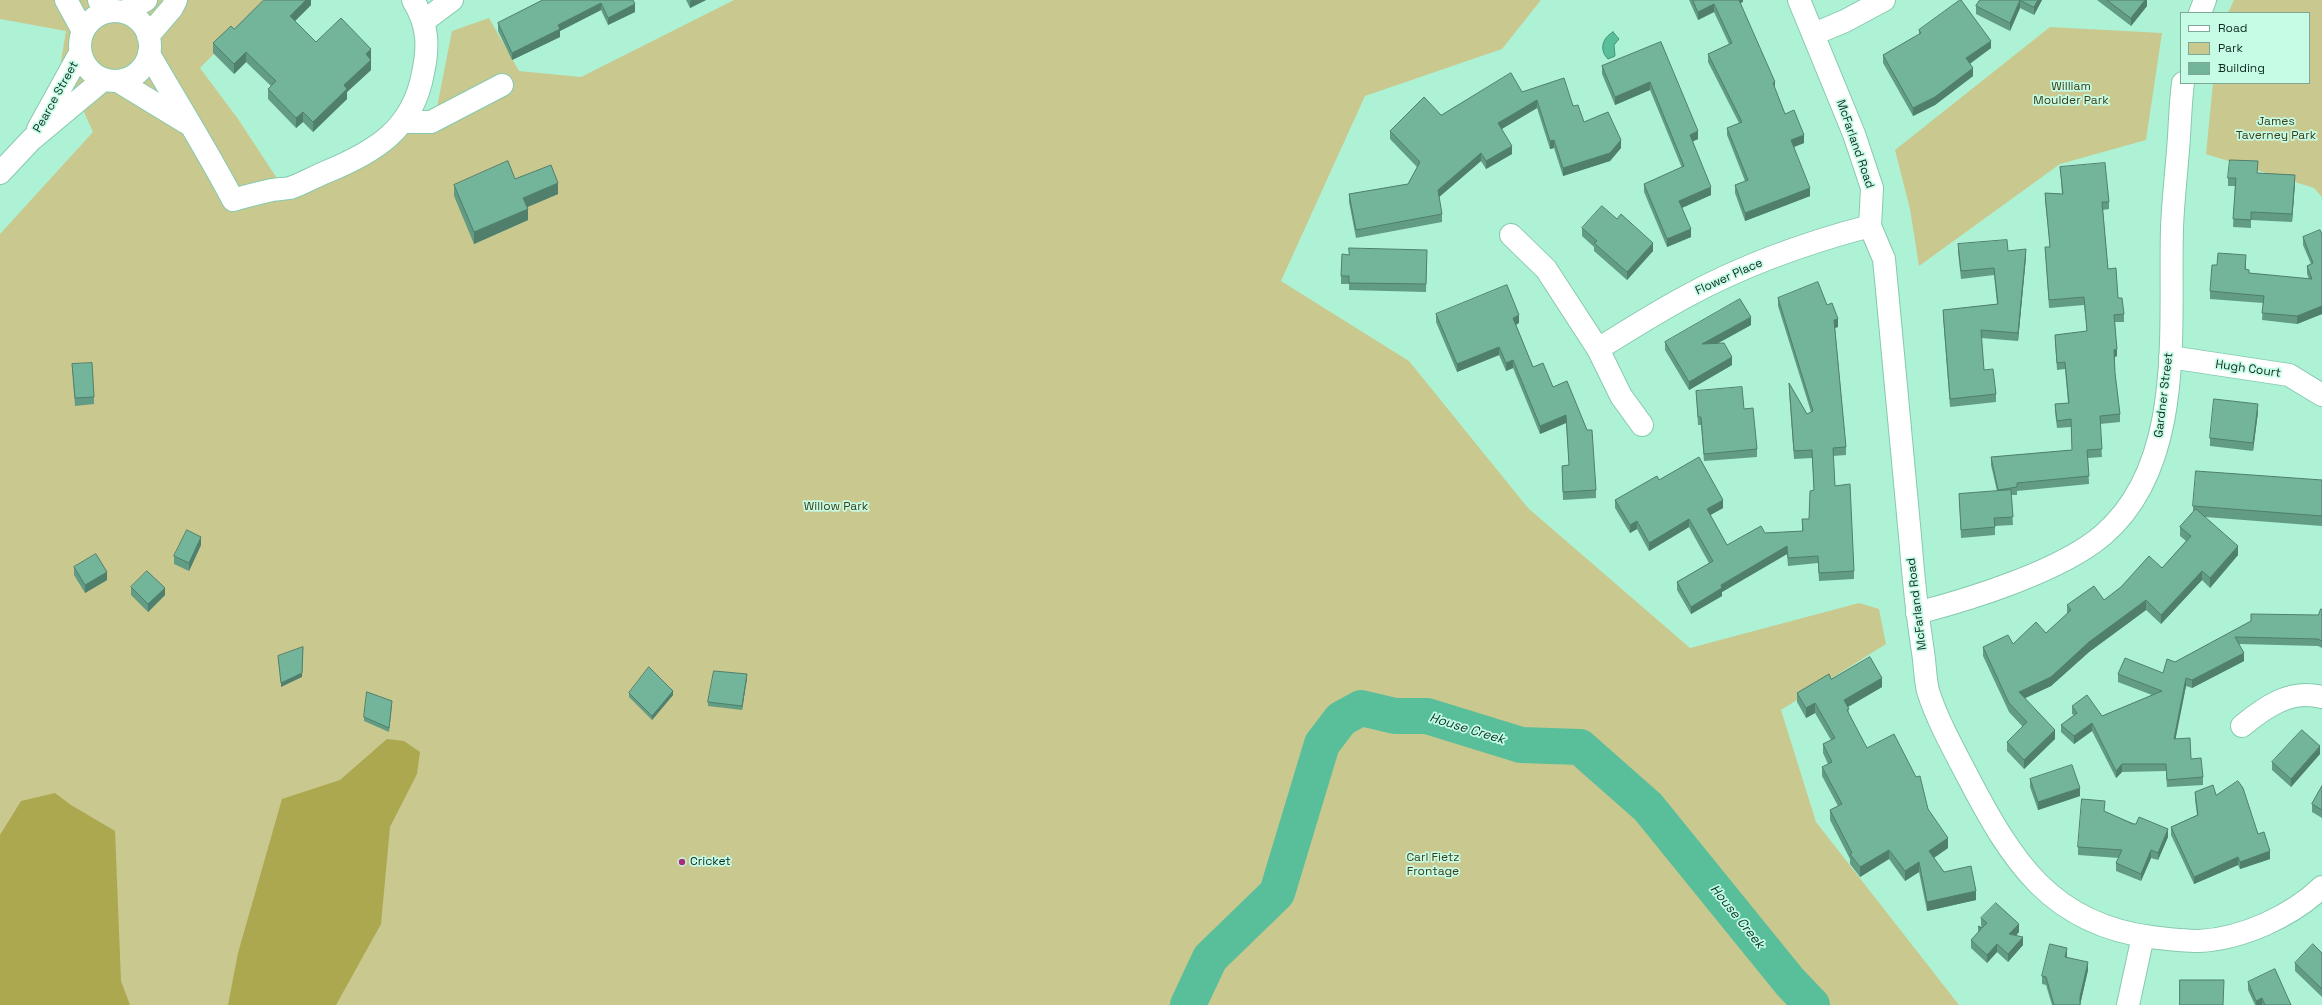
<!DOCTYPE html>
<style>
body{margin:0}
#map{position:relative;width:2322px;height:1005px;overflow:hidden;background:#aef2d6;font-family:"Space Grotesk",sans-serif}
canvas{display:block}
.legend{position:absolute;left:2180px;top:12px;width:130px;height:72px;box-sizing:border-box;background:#c6fce5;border:1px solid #7da897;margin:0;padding:5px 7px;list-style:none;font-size:12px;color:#0f2b21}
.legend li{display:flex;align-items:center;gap:8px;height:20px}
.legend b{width:20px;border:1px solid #7da897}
</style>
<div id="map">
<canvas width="2322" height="1005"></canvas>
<ul class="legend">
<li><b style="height:5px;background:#fff"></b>Road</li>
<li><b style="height:11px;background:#c9c88f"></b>Park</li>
<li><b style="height:11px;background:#72b59a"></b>Building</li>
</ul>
</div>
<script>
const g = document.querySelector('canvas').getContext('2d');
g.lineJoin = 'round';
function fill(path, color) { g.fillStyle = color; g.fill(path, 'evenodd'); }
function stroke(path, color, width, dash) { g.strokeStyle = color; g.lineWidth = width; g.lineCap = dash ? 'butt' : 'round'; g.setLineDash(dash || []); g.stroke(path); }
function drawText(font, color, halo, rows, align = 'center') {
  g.font = font + ' "Space Grotesk",sans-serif'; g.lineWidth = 3.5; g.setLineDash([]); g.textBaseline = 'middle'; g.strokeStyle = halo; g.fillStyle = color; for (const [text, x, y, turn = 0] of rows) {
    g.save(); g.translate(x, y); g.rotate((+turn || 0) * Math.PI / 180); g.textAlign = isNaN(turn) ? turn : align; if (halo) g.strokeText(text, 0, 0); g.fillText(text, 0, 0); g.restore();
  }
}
fill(new Path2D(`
 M0,0H267L200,68L238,119L286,192L437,107L452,31L489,18L519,71L581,77L734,0H1541L1502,49L1365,96L1281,281L1409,361L1528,508L1690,648L1859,603L1879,609L1886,644L1781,710L1816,822L1959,1005H0V234L93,132L61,61L66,31L0,19Z
 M2234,0H2322V197L2314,188L2206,154L2213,83H2309V13H2228Z
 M2050,27L2162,33L2146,140L2060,164L1919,266L1910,209L1895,150Z`), '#c9c88f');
fill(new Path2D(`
 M387,739L404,741L420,752L417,774L390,827L381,924L336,1005H228L238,953L282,799L340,780Z
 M55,793L71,805L115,831L121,981L130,1005H0V835L21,801Z`), '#aba84f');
const water = new Path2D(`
 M1613,32L1619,39L1614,45L1615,56L1608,59C1599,50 1602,38 1613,32Z`);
fill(water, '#58bf9a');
stroke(water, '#429376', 1);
stroke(new Path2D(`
 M1188,1005L1210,958L1277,893L1322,744L1341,719L1361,708L1395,716H1427L1521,745L1580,747L1648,807L1790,982L1812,1005`), '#58bf9a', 36);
const minor = new Path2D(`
 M2200,13L2205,0
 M424,21L452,0
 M1814,34L1845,21L1884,0
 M149,54C177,103 207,150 233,200C246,196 259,193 272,190C278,189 284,189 290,188C302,184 314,177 326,172C375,152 413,129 423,73C429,45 428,25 413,0
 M118,81L187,123
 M403,122H431L502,85
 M1511,235L1546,269L1598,349L1621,396L1642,425
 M1598,349C1627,331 1657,312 1687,296C1742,266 1809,242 1870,226
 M2170,357L2289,375L2322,395
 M1917,613C1971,599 2061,571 2103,535C2186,464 2169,327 2172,228C2173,202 2176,176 2178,150C2180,128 2180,105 2183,83
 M2242,726C2265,707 2290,689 2322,697
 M2128,1005L2143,936`);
const tertiary = new Path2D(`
 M66,0L83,31
 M99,0L112,11
 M1799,0L1854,134L1872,188L1870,226L1884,259C1893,351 1901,443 1910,536C1913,575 1917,613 1923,652C1925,664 1925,678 1928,691C1937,720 1955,752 1969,779C2012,861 2051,924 2151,937C2167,939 2183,941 2199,941C2242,939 2292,916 2322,887`);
const secondary = new Path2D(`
 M80 46a35 35 0 1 1 70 0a35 35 0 1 1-70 0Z
 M124,12L146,0
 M148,36L172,8L176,0
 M38,129L80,53
 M0,173L31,140L104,79`);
stroke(minor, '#86c9ae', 24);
stroke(tertiary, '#86c9ae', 24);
stroke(secondary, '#86c9ae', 24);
stroke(minor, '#fff', 22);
stroke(tertiary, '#fff', 22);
stroke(secondary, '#fff', 22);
fill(new Path2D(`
 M311,0V5L295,21L316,42L371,49V70L347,92V99L313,132L303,122L296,128L268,99V89L271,86L246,62L234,74L213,53V43L234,29Z
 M543,0H633L635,12L608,25L601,10L560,31V37L512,60L498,31V23Z
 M686,0H706L690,8Z
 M1689,0H1743V2L1740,3L1785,114L1804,143L1794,147L1810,196L1745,221L1735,193V185L1745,181L1727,135V128L1739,123L1708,62V54L1729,44L1714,12L1698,20Z
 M1980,0H2042L2034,15L2020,8L2010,31L1976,14V6Z
 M2097,0H2147V6L2131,26Z
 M1919,30L1991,48L1970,64L1973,76L1935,105L1913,116L1883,63V55L1919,35Z
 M1661,42L1698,139L1692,141L1711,195L1682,208L1691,237L1667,247L1644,192V184L1682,168L1650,90L1615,105L1602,74V66Z
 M1522,92L1573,106L1584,122L1621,148L1610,161L1563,176L1554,148L1550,149L1537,108L1502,129L1512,154L1486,169L1481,161L1439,197L1442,214V222L1356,238L1349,202V194L1408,184L1417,167L1390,139V131L1441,115Z
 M2060,167L2109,202V209L2103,210L2108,269L2124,314V322H2115L2117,356L2115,357V373L2120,414V422L2100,424L2102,457L2088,458L2089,484L2017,491V495H2011L2013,525L1995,526V535L1961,538L1959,494L1997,491L1991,465V457L2072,450L2071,427L2057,428L2055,412V404L2068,403L2065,369L2057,370L2055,342V335L2087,331L2084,305L2049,308L2045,247H2050L2045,200V193L2062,194Z
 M2258,173L2295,183L2292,222L2251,220V228L2233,227L2235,186H2228V178Z
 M515,179L558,194L527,207L528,220L474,244L454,196V185Z
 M1617,219L1653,251L1627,280L1594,251V247L1582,236V228Z
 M2322,234V314L2297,324L2262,320L2263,303L2210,299V291L2217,265L2246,263V269L2249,273L2309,279L2307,274V266L2311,264L2303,245V237Z
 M1958,244L2008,251L2026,257L2018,341L1981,338L1984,370L1996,394V402L1950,407L1943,317V310L1997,304L1994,275L1961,279L1958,252Z
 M1427,258L1426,292L1349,290V284H1341V276Z
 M1778,298L1827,305L1838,327L1835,328L1846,447V455L1833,456L1835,486L1854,571V579L1819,581L1818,563L1788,566L1787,554L1722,592V596L1691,614L1677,590V582L1709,563L1689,527L1649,551L1637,529L1630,533L1615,508V500L1659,480L1723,508L1710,515L1727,545L1765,533L1802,531V519H1809L1814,490L1812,458L1794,459L1789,391V383L1807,414L1811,412L1778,306Z
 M1436,314L1519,323L1516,325L1533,367L1553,387L1567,381L1596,490V498L1563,500L1562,466L1569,465L1566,423L1540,434L1513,368L1506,371L1499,355L1457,372L1436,322Z
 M1751,325L1718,343L1732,365L1689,390L1665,350V342Z
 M72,364L94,397V404L75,406Z
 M1696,391L1744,409L1757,449V457L1704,461L1701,425H1698Z
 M2258,412L2253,451L2210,446V438Z
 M2322,480V526L2205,517L2238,555L2210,588L2202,580L2161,624L2146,610L2089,652L2051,686L2025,698L2055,739L2024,769L2007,751V742L2023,727L2009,712L1983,656V647L2013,644L2046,633L2067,614V605L2104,600L2162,568L2186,541L2180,536V527L2193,512V506Z
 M201,545L189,571L174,564V556Z
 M74,567L107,580L85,593L74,575Z
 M131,587L165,595L148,612L131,595Z
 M2322,610V648L2318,646L2239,644L2244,661L2192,688L2186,686L2175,739L2191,759L2203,777V785L2167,787L2166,771L2122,772L2116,778L2092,731L2074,744L2061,732V725L2074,715L2072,714V706L2102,716L2152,695L2118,682V674L2163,673L2175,662L2251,621L2318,615Z
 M747,678L742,710L708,706V702Z
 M1831,679L1882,687L1848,707L1849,715L1867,748L1928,809L1948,848L1934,858L1944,872L1976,900L1927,911L1919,872L1905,881L1889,859L1860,877L1850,864V859L1830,820V810L1838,806L1822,776V767L1828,764L1823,753V744L1831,740L1815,713L1806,718L1797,702V693Z
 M629,693L673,695L652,720L629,697Z
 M392,705L389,732L364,721V717Z
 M2320,754L2291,787L2272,770V762Z
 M2030,779L2080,796L2038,810L2030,787Z
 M2322,786V818L2312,812V804Z
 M2195,792L2216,795L2258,834L2270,859L2240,869L2238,865L2194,884L2171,835V827L2197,815L2195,800Z
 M2105,812L2168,837L2158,860L2151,858L2141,881L2116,871V863L2119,858L2078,855V847Z
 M1981,918L2019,932L2016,936L2023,945L2008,962L1997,952L1987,963L1971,948V940L1978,933V926L1983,927L1981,926Z
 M2322,953V997L2295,971V963Z
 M2067,956V957L2088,970L2080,1005H2052L2046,985L2042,984V976Z
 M2248,982L2291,1005H2255L2248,990Z`), '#629c84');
fill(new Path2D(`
 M306,0H311V5L290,26V16Z
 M692,0H706L690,8V1Z
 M1737,0H1743V2L1737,4Z
 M2020,0V8L2010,31V23Z
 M2038,0H2042L2034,15V7Z
 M2145,0H2147V6L2131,26V18Z
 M601,3V10L560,31V37L512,60V53L558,25Z
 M635,4V12L608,25V18Z
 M1714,4V12L1698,20V12Z
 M1991,41V48L1966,66V58Z
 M371,49V70L347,92V99L313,132V122L366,54Z
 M246,52V62L234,74V64Z
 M1973,68V76L1935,105L1913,116V108Z
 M1650,82V90L1615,105V97Z
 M1775,82V90L1773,83Z
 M1537,100V108L1498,131V123Z
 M303,112V122L296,128V118Z
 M1698,131V139L1690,143V135Z
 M1804,135V143L1791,148V140Z
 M1554,140V148L1550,149V141Z
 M1621,140V148L1610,161L1563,176V168Z
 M1512,146V154L1486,169V161Z
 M1481,153V161L1438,198V190Z
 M2295,175V183L2292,222V214Z
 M558,183V194L523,209V198Z
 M1711,187V195L1679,209V201Z
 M1810,188V196L1745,221V213Z
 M528,209V220L474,244V232Z
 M1691,229V237L1667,247V239Z
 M1653,243V251L1627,280V272Z
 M2026,249V257L2018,341V333Z
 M2322,306V314L2297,324V316Z
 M1519,315V323L1513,326V318Z
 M1751,317V325L1702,352V344Z
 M1838,319V327L1834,328V320Z
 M1499,347V355L1457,372V364Z
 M2117,349V356L2114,357V350Z
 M1732,357V365L1689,390V382Z
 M1513,360V368L1506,371V363Z
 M2258,404V412L2253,451V443Z
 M1566,415V423L1540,434V426Z
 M1723,500V508L1707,517V509Z
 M1689,519V527L1649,551V543Z
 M1637,521V529L1630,533V525Z
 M201,537V545L189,571V563Z
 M1787,546V554L1722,592V596L1691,614V607L1721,585Z
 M2238,546V555L2210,588V578Z
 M2202,571V580L2161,624V615Z
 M107,572V580L85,593V585Z
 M165,588V595L148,612V604Z
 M2146,600V610L2089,652L2051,686L2019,701V692Z
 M303,647L302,677L281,687V683Z
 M2244,653V661L2192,688V680Z
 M747,674V678L742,710V706Z
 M1882,678V687L1844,709V700Z
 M2186,678V686L2174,747V739Z
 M673,691V695L652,720V716Z
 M1815,703V713L1806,718V708Z
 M2092,723V731L2074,744V736Z
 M2055,730V739L2024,769V760Z
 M2320,746V754L2291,787V779Z
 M2122,764V772L2116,778V771Z
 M2080,788V796L2038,810V802Z
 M2168,829V837L2158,860V853Z
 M1948,838V848L1929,861V851Z
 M1889,850V859L1860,877V867Z
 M2151,850V858L2141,881V874Z
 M2270,851V859L2240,869V862Z
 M2238,857V865L2194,884V877Z
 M1919,862V872L1905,881V871Z
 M1976,891V900L1927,911V902Z
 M2019,924V932L2009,942V934Z
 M2023,937V945L2008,962V954Z
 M1997,944V952L1987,963V955Z
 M2067,948V956L2065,965V957Z
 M2088,962V970L2080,1005V997Z
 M2262,998V1005H2256V1001Z`), '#507f6c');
const building = new Path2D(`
 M264,0H306L290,16L316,42L341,18L371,49L366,54L371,60L344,85L347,89L313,122L303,112L296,118L268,89L276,81L246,52L234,64L213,43L231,26L234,29Z
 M543,0H633L635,4L608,18L601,3L558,25L560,29L512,53L498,23Z
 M1693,0H1739L1775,82L1773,83L1785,114L1794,110L1804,135L1791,140L1810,188L1745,213L1735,185L1748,180L1727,128L1742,122L1708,54L1732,43L1714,4L1698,12Z
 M1960,0H1961L1991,41L1966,58L1973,68L1935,97L1913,108L1883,55L1921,33L1919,30Z
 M1980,0H2020L2010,23L1976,6Z
 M2020,0H2038L2034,7Z
 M2107,0H2145L2131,18Z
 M1661,42L1698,131L1690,135L1711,187L1679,201L1691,229L1667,239L1644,184L1684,166L1650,82L1615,97L1602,66Z
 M1511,73L1522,92L1564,78L1573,106L1578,105L1584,122L1608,112L1621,140L1610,153L1563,168L1554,140L1550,141L1537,100L1498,123L1512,146L1486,161L1481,153L1438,190L1442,214L1356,230L1349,194L1408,184L1420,162L1390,131L1424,97L1441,115Z
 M2230,160L2258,161L2257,173L2295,175L2292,214L2251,212V220L2233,219L2236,178H2228Z
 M508,161L515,179L551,165L558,183L523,198L528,209L474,232L454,185Z
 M2105,163L2109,202H2102L2108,269L2116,268L2118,298H2122L2124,314L2114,315L2117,349L2114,350L2115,373L2120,414L2100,416L2102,449L2087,450L2089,476L2017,483V487L1998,490L1991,457L2072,450L2071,419L2057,421L2055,404L2069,403L2065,362L2057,363L2055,335L2087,331L2084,297L2049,300L2045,247H2050L2045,193L2063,194L2060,167Z
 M1602,206L1617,219L1621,214L1653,243L1627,272L1594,243L1597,241L1582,228Z
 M2320,230L2322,234V306L2297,316L2262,313L2264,296L2210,291L2212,265H2217L2218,253L2246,255L2245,269L2249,270V273L2312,279L2307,266L2313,263L2303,237Z
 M2007,240L2008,251L2026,249L2018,333L1981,330L1984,370L1993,369L1996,394L1950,399L1943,310L1998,304L1994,268L1961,271L1958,244Z
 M1349,248L1427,250L1426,284L1349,283V276H1341L1342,254L1349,255Z
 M1818,282L1827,305L1832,303L1838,319L1834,320L1846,447L1833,448L1835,486L1850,484L1854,571L1819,573L1818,556L1788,558L1787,546L1721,585L1722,588L1691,607L1677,582L1713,561L1689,519L1649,543L1637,521L1630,525L1615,500L1657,476L1659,480L1699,457L1723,500L1707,509L1727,545L1761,526L1765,533L1803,531L1802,519H1809L1810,491L1814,490L1812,450L1794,451L1789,383L1807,414L1813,411L1778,298Z
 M1507,285L1519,315L1513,318L1533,367L1543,363L1553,387L1567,381L1587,430H1592L1596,490L1563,492L1562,466L1569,465L1566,415L1540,426L1513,360L1506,363L1499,347L1457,364L1436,314Z
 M1740,299L1751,317L1702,344L1724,343L1732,357L1689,382L1665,342Z
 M92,363L94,397L75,398L72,364Z
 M1742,387L1744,409L1753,408L1757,449L1704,454L1701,417H1698L1696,391Z
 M2214,399L2258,404L2253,443L2210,438Z
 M2196,471L2322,480V516L2193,506Z
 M2011,490L2013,517L1994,518L1995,527L1961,530L1959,494Z
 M2196,509L2238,546L2210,578L2202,571L2161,615L2146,600L2089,642L2051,677L2019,692L2055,730L2024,760L2007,742L2027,722L2009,703L1983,647L2008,635L2013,644L2036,622L2046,633L2071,610L2067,605L2094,586L2104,600L2121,587L2149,556L2162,568L2191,536L2180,527Z
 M187,530L201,537L189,563L174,556Z
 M96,554L107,572L85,585L74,567Z
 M147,571L165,588L148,604L131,587Z
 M2321,609L2322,610V641L2318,639L2235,637L2244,653L2192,680L2186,678L2174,739L2190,738L2191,759L2201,758L2203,777L2167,780L2166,764H2122L2116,771L2092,723L2074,736L2061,725L2077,713L2072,706L2087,695L2102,716L2162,691L2118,674L2125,658L2163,673L2167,659L2175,662L2251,621V614L2318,615Z
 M303,647L302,673L281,683L278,656Z
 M1870,657L1882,678L1844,700L1849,709L1847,710L1867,748L1894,734L1916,777L1920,776L1928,809L1948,838L1929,851L1944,872L1971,866L1976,891L1927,902L1919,862L1905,871L1889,850L1860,867L1850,854L1852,853L1830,810L1842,804L1822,767L1832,762L1823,744L1835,738L1815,703L1806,708L1797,693L1829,674L1831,679Z
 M649,667L673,691L652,716L629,693Z
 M714,671L747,674L742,706L708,702Z
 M367,692L392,701L389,728L364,717Z
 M2302,730L2320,746L2291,779L2272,762Z
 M2072,765L2080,788L2038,802L2030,779Z
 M2238,781L2243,788L2258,834L2264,832L2270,851L2240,862L2238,857L2194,877L2171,827L2198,815L2195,792L2213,785L2216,795Z
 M2322,786V810L2312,804Z
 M2082,799L2105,801L2104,811L2133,824H2136L2139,817L2168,829L2158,853L2151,850L2141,874L2116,863L2122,850L2078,847Z
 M1996,903L2019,924L2009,934L2023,937L2008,954L1997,944L1987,955L1971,940L1981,929L1978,926L1982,928L1987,923L1981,918Z
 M2050,944L2067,948L2065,957L2088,962L2080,997V1005H2054L2046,977L2042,976Z
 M2313,944L2322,953V989L2295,963Z
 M2275,969L2291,1005H2265L2262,998L2256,1001L2248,982Z
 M2180,980H2224L2223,1005H2180Z`);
fill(building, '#72b59a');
stroke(building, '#507f6c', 1);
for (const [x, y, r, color] of [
 [682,862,4,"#ab2c7b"]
]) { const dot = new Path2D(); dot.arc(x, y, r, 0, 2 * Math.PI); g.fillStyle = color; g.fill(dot); stroke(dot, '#c6fce5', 1.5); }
drawText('12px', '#3f3d17', '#c6fce5', [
 ["William",2071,87],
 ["Moulder Park",2071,101],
 ["James",2276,122],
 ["Taverney Park",2276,136],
 ["Willow Park",836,507],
 ["Carl Fietz",1433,858],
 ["Frontage",1433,872]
]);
drawText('12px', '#0f2b21', '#c6fce5', [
 ["Pearce Street",56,97,-61],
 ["McFarland Road",1855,144,71],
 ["Flower Place",1729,277,-24],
 ["Hugh Court",2248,369,8],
 ["Gardner Street",2164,395,-83],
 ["McFarland Road",1917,604,-97]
]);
drawText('12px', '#0f2b21', '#c6fce5', [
 ["Cricket",690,862]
], 'left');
drawText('italic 13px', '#083728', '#c6fce5', [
 ["House Creek",1467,729,17],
 ["House Creek",1737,917,51]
]);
</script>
